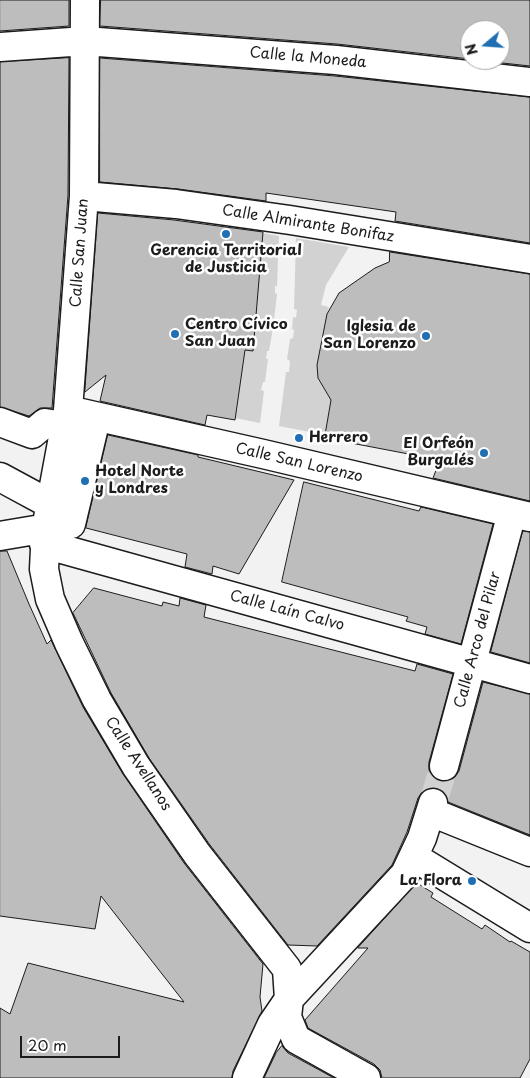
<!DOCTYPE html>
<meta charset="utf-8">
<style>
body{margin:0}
#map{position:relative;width:530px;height:1078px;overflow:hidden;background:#f2f2f2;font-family:"Playpen Sans",sans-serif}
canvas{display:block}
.north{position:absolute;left:460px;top:20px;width:50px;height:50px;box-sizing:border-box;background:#fff;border:1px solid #a4a4a4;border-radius:50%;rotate:252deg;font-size:14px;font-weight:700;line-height:20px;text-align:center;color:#1c1c1c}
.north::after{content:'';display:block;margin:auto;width:18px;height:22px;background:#1f6fb2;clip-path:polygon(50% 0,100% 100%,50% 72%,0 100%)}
.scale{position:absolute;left:20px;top:1036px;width:100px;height:22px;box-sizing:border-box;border:2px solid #1c1c1c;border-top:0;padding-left:6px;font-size:15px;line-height:18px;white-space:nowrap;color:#1c1c1c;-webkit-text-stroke:4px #fff;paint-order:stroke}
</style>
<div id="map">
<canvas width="530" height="1078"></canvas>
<div class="north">N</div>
<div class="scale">20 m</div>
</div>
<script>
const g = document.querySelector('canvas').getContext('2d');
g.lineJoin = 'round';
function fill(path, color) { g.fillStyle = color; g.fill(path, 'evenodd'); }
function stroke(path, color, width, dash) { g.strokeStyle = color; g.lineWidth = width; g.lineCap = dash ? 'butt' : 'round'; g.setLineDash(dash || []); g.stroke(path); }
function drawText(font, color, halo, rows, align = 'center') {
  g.font = font + ' "Playpen Sans",sans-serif'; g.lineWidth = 5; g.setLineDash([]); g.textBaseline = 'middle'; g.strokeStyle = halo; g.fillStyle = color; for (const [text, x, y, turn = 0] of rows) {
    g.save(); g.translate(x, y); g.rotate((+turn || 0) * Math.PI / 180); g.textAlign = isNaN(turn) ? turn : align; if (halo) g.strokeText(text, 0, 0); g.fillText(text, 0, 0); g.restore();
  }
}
fill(new Path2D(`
 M263,233L279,236L277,286H275V293L277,294L274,320H271L270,328H273L269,351H267L266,359H268L265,382H263L261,390L264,391L260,423L235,418L245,350L252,351Z
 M296,238L349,247L326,285L321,305L329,307L317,365L318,378L331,400L325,435L279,426L286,372H289L290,361L287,359L290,339L293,338L294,330L292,329L293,317L296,318L297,310L294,309Z`), '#d2d2d2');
const building = new Path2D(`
 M0,0H69V26L0,31Z
 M101,0H530V66L475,60H500V30H470V59L337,44L100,26Z
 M69,58L68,195L52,408H40L29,416L0,407V62Z
 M100,58L335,76L530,97V243L395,221L396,212L321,201L266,193V201L178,189L100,182Z
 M98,213L174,220L263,232L253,351L245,350L235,420L207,415L205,425L100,401L106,375L85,392Z
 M390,252L530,274V501L433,478L440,460L351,443L352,439L325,435L331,400L318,378L317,365L327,314L339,293L375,268L389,262Z
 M108,435L198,455V457L294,480L239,574L213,566L212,574L185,567L187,554L86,528Z
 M304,482L419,511L421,507L493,524L461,644L425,634L427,627L406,621L408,617L282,582Z
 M523,531L530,532V663L491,652Z
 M0,551H7L29,604L47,644L51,640L83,707L123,774L184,863L263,964L260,997L262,1011L233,1071L232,1078H0V1008L10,1014L28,963L184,1002L101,896L95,929L0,916Z
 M94,588L162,606L163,602L179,606L180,598L206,605L204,617L415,671L417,664L453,674L429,762V770L433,777L440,781H448L455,777L459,771L483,682L530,694V835L448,802L444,792L437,788H429L422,792L418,798L407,832L392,865L317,946L288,945L210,845L149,758L111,693L73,613Z
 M417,883L433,893L431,897L482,929L485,925L510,942L511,941L530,952V1059L520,1078H382L380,1070L374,1064L308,1028L305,1020L368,948H358Z
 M282,1046L288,1053L334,1078H264L276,1053Z`);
fill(building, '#bdbdbd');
stroke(building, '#1c1c1c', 1);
stroke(new Path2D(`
 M433,803L444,766`), '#d2d2d2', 28, [28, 14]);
const minor = new Path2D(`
 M85,0L84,196L68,410L46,529L44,569L50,599L69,643L97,700L136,766L197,854L287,969L289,999L287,1017L296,1039L366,1078
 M0,47L85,41L336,60L530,82
 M84,196L176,204L290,220L530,259
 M68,410L263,454L530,517
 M0,422L32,434L45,423L93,431L71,524L0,536
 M0,477L50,504
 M44,544L530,679
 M444,766L512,513
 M431,812L530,852
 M414,857L530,928
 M247,1078L272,1024L289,999L405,874L422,838L433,803`);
stroke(minor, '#1c1c1c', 31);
stroke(minor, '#fff', 28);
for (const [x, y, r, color] of [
 [226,234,5,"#1f6fb2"],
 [175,334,5,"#1f6fb2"],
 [426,336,5,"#1f6fb2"],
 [299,438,5,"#1f6fb2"],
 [484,453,5,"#1f6fb2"],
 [85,481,5,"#1f6fb2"],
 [472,881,5,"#1f6fb2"]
]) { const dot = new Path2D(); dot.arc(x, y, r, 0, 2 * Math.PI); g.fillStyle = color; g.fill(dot); stroke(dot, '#fff', 2); }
drawText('15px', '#1c1c1c', '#fff', [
 ["Calle la Moneda",308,58,5],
 ["Calle Almirante Bonifaz",308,224,9],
 ["Calle San Juan",80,253,-86],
 ["Calle San Lorenzo",299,463,13],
 ["Calle Laín Calvo",287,611,15],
 ["Calle Arco del Pilar",478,640,-75],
 ["Calle Avellanos",138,764,57]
]);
drawText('bold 15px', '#1c1c1c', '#fff', [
 ["Gerencia Territorial",226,251,"center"],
 ["de Justicia",226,268,"center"],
 ["Centro Cívico",185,325],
 ["San Juan",185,342],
 ["Iglesia de",416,327,"right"],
 ["San Lorenzo",416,344,"right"],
 ["Herrero",309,438],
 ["El Orfeón",474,444,"right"],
 ["Burgalés",474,461,"right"],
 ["Hotel Norte",95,472],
 ["y Londres",95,489],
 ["La Flora",462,881,"right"]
], 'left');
</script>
